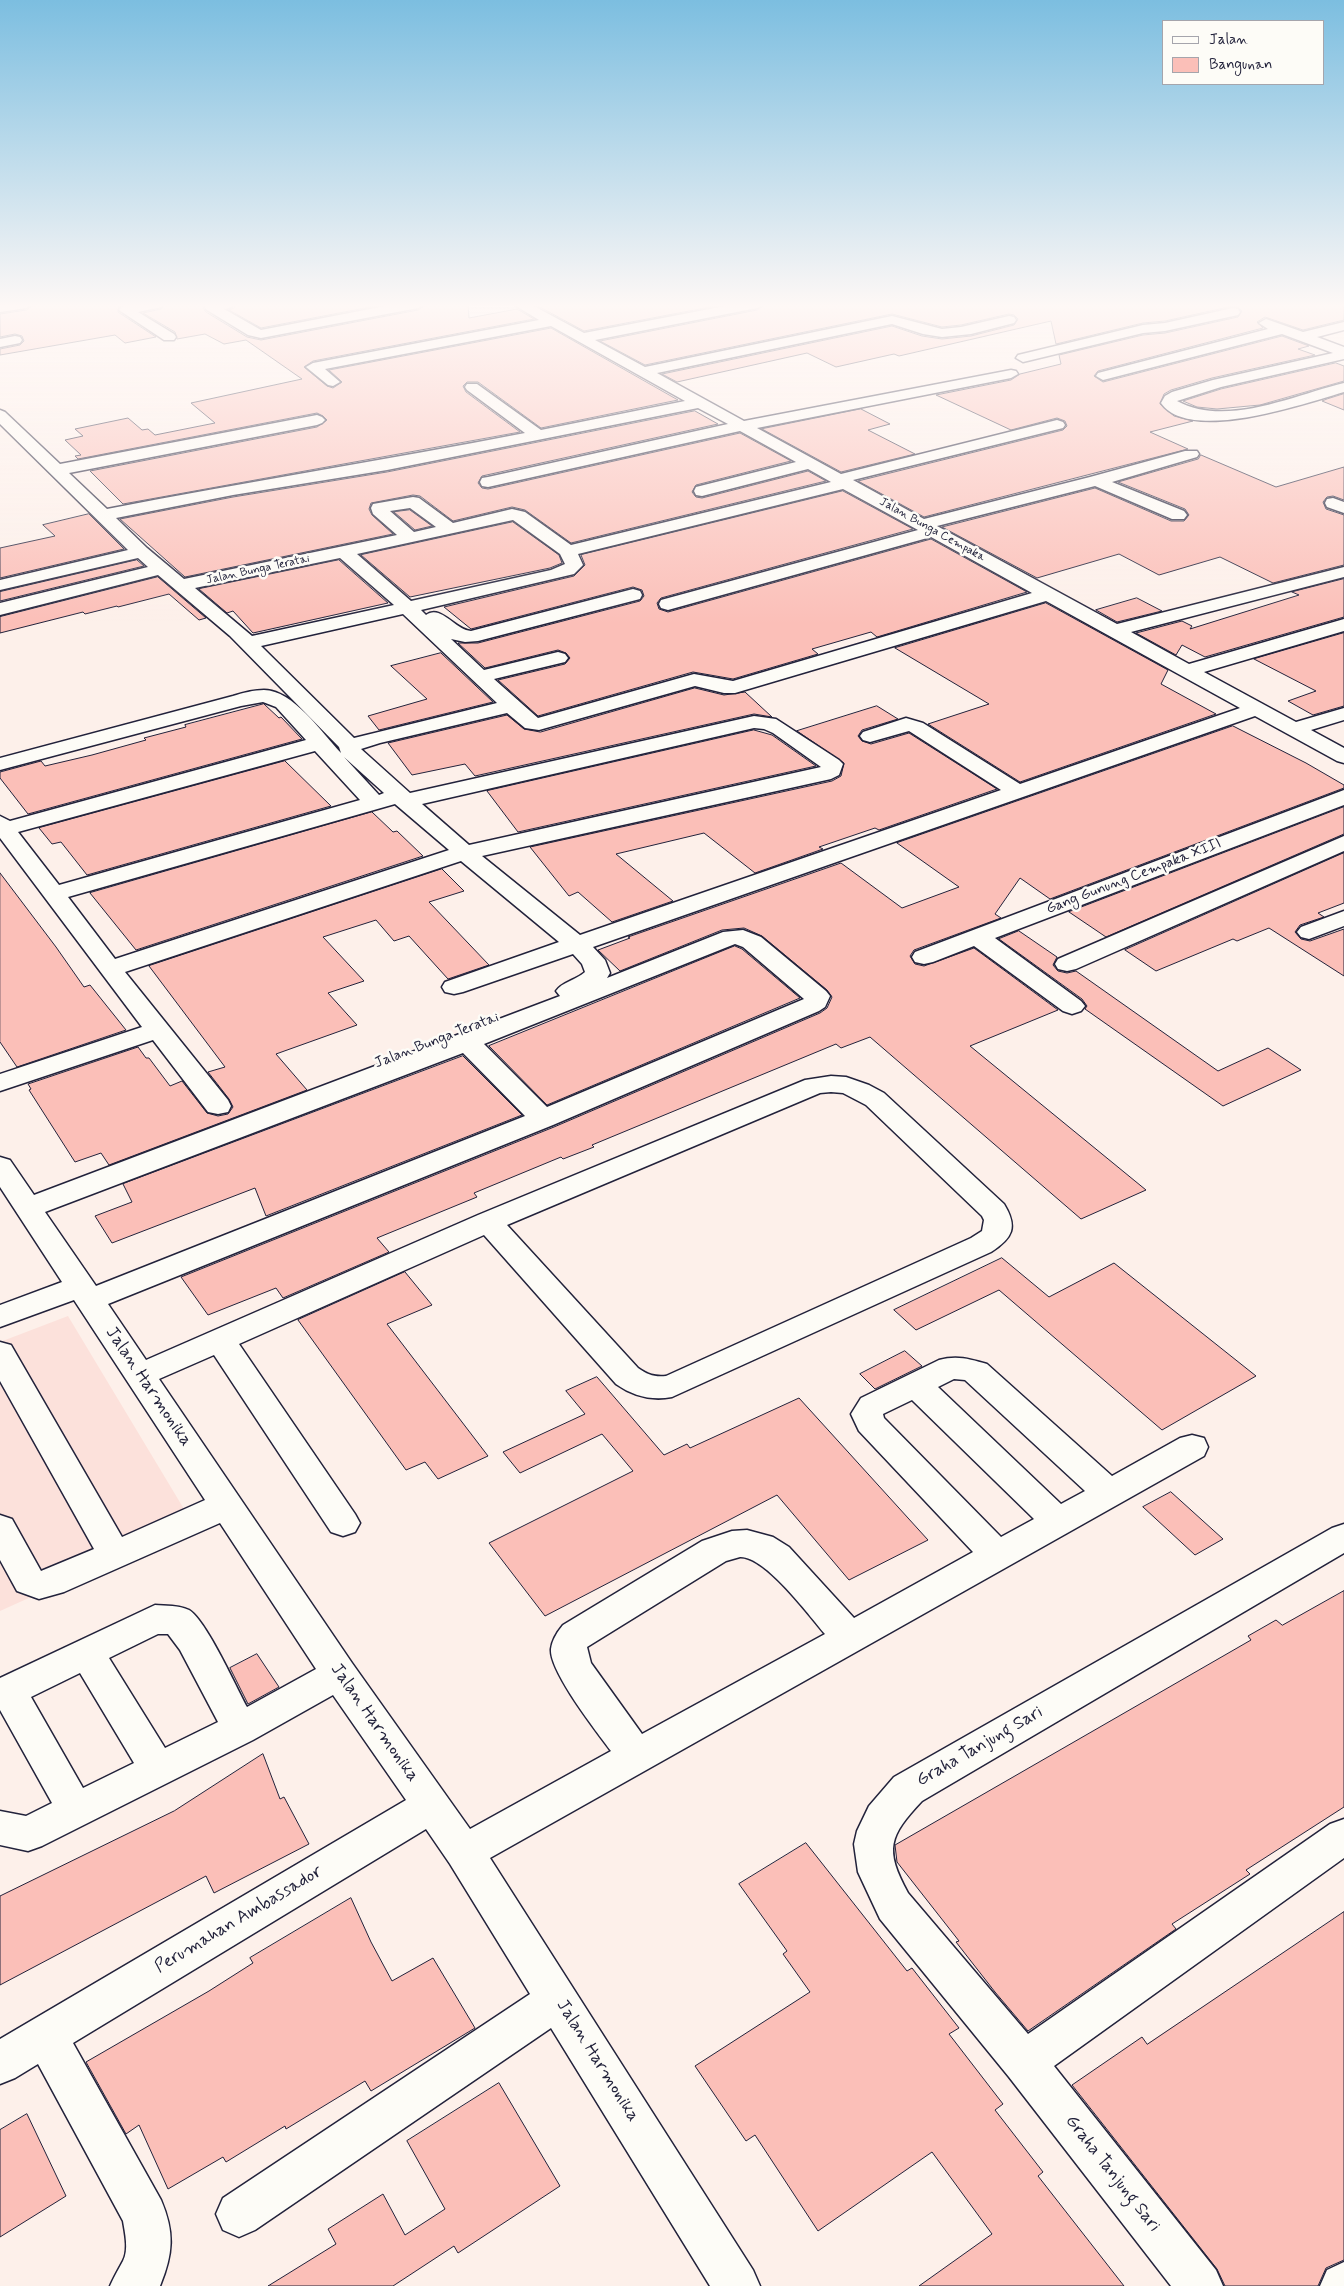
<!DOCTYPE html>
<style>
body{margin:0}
#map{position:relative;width:1344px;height:2286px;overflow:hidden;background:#fdf0ea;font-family:Mynerve,sans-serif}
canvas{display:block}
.legend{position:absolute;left:1162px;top:20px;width:162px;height:65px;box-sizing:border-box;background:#fdfcf7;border:1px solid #a5a5ac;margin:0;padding:6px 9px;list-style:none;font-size:15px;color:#22223b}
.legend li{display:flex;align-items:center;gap:10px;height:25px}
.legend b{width:25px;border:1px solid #a5a5ac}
</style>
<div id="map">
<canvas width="1344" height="2286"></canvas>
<ul class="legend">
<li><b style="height:6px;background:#fdfcf7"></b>Jalan</li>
<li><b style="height:14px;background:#fbbfb8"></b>Bangunan</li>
</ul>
</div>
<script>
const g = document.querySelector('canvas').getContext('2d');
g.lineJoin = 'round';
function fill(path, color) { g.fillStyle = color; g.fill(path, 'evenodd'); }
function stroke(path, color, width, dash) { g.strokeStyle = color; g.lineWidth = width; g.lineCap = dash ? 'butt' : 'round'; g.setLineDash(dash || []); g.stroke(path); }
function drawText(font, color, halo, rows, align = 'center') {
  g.font = font + ' Mynerve,sans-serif'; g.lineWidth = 5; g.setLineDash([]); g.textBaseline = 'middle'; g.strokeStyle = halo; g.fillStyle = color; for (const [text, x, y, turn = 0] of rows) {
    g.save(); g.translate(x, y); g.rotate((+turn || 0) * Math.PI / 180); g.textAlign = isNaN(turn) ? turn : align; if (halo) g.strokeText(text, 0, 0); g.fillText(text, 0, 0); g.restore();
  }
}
fill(new Path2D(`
 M68,1316L193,1524L0,1611V1342Z`), '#fce1db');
const building = new Path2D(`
 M35,304H126L119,306L118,312L156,337L125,343L115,335L0,355V349L20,345L24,341L22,336L15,334L0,337V314L26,310Z
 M165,304H205L203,308L206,312L247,337L261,340L418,310L427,304H468L469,318L517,309L534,319L313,361L304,367L327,386L333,388L342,382L329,370L551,328L678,400L541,428L478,382H467L463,386L466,392L520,432L123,504L90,471L317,427L327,420L323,416L317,413L78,459L75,456L81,455L65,440L83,436L75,429L128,418L142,430L148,429L155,435L215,423L191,403L302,379L246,340L224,344L205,334L177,339L175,332L143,313L161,309Z
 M236,304H386L261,328L229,310L234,308Z
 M541,304H726L584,331L536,305Z
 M766,304H1344V320L1303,330L1265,317L1257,322L1263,328L1098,371L1094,376L1103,382L1282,336L1309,346L1298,349L1315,355L1212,378L1171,390L1164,394L1160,404L1174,416L1193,421L1150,432L1188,449L924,517L858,481L1063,430L1067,426L1065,421L1057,418L1011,430L936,395L1011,380L1020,374L1061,364L1059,355L1143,335L1165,333L1238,317L1242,311L1238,307L1233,306L1165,321L1143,323L1056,344L1051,321L899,356L894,354L836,367L807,353L677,382L662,374L892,326L922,336L942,339L971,336L1014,325L1018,319L1014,315L1009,314L961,325L942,327L892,314L645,365L600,341L757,310Z
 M1336,363L1344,366V381L1260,405L1217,409L1197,407L1183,401L1221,389Z
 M1344,394V410L1322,401L1327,399Z
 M861,409L890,424L868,430L915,454L841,472L762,429Z
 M695,411L718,424L482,476L478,483L482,488L488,489L740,433L791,461L696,485L692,492L696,497L702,498L808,471L826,481L571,543L525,510L512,507L453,521L420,496L413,495L371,503L369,509L372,515L393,534L185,577L120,519L233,497L387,472Z
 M1201,455L1276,487L1344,467V500L1333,496L1327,497L1323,502L1326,509L1344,515V565L1273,583L1220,557L1159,575L1119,554L1037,578L942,527L1095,488L1171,521H1184L1189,515L1185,509L1118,482L1198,459Z
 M843,491L913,529L661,598L657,603L659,609L668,612L931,539L1027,592L877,637L871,632L812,649L818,654L733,679L693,672L538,716L498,680L565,664L570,658L566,653L558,650L485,668L458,643H478L640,601L644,596L642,590L633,587L471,629L444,607L574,576L585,565L581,555Z
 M410,510L432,526L415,530L394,512Z
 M89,514L124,549L0,578V548L55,536L43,525Z
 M513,522L559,555L562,563L550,568L410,597L361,555Z
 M137,560L144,566L0,601V592Z
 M339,560L388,603L253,633L233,611L227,613L199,589Z
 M158,577L206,618L199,620L169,594L118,607L117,606L85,614L83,612L0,633V617Z
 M1344,579V617L1205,657L1182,645L1176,655L1136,633L1182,621L1192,626L1190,629L1299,595L1292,592Z
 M1137,598L1162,611L1117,622L1096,610Z
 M1046,603L1168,670L1161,684L1216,714L1020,782L928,724L989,704L895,648Z
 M1344,633V706L1313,715L1288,701L1316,691L1254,659Z
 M441,653L493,702L379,730L368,716L427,699L391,666Z
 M695,688L724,695L745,692L772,717L754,714L475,776L465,764L412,775L388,743L507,715L524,729L540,732Z
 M264,704L279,718L281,717L302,739L28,814L0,778V772L41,761L45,766L92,755L146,740L144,738L186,727L185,725Z
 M877,706L898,719L862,730L858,736L862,741L871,744L909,733L997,789L879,830L875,828L819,847L823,849L755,873L704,833L616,854L673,901L612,922L578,892L569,896L530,847L832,781L841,776L844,763L797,731Z
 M1233,726L1306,763L1344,785V788L1050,899L1020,878L995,914L1001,918L914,950L910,956L915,964L924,966L974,948L1058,1010L970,1046L1146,1190L1081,1219L870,1037L841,1048L836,1044L592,1145L594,1147L563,1159L561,1157L474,1193L477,1197L377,1238L389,1252L283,1298L276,1288L208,1315L181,1277L554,1127L820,1013L827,1008L832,997L827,990L762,936L744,928L722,930L620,971L598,950L630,938L628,937L841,863L902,908L959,887L897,843Z
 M754,730L772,735L816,766L518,832L487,791Z
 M285,761L331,806L87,875L61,842L52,844L39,828Z
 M1344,807V834L1106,937L1069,912Z
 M372,812L393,832L397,831L423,856L136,950L90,893Z
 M1344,853V903L1318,913L1324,917L1300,925L1295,932L1301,939L1310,941L1344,929V976L1269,928L1237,941L1233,939L1156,971L1125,950Z
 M442,869L464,891L429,902L489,965L448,979L409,936L394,941L376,920L323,937L364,981L328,993L357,1025L276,1054L307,1090L109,1165L101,1153L75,1162L29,1090L31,1089L28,1084L138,1047L146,1058H149L170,1086L182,1081L207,1113L218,1116L228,1114L233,1107L229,1099L208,1072L225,1067L149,966Z
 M0,873L56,947L84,987L90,985L126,1030L17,1067L0,1042Z
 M1019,931L1057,957L1053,965L1058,971L1067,973L1076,971L1218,1071L1268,1048L1301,1070L1223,1106L1085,1009L1087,1006L1082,999L999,939Z
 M735,946L742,949L800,998L547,1105L489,1046Z
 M463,1056L522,1115L266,1216L255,1188L112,1243L95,1216L132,1202L123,1184Z
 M1002,1258L1049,1297L1114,1263L1256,1376L1162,1430L999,1290L916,1330L894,1310Z
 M405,1272L432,1305L387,1324L488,1456L438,1479L425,1462L406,1470L298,1320Z
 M905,1351L922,1366L875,1389L860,1374Z
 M597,1377L664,1455L687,1444L690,1448L799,1398L928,1540L849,1580L777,1495L545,1616L489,1543L633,1471L602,1434L520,1473L503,1452L585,1414L566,1391Z
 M1171,1492L1223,1539L1195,1555L1143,1507Z
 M1344,1591V1807L1246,1870L1250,1874L1172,1924L1176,1929L1028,2031L995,1992L956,1942L959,1941L897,1862L895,1845L1251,1640L1248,1636L1276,1620L1282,1625Z
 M257,1654L279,1687L248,1704L230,1668Z
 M263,1754L280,1799L284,1797L309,1844L214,1893L206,1876L0,1985V1896L174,1811Z
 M806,1843L907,1971L912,1968L959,2028L949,2034L1003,2104L995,2110L1043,2172L1038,2176L1124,2286H919L992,2234L932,2152L818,2231L755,2135L746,2141L695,2066L810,1992L783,1954L787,1951L739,1884Z
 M351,1898L371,1942L392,1981L433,1958L475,2028L371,2091L365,2081L286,2129L285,2126L226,2162L223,2157L168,2189L139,2125L126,2134L86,2062L209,1991L253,1963L250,1958Z
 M1344,1912V2260L1326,2268L1318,2286H1225L1217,2269L1072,2085L1142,2037L1147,2044Z
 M499,2083L560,2186L458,2253L454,2246L393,2286H268L336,2244L328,2229L383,2194L405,2235L445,2209L407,2141Z
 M27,2114L66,2196L0,2237V2130Z`);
fill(building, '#fbbfb8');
stroke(building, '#22223b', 1);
const minor = new Path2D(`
 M0,304H33L26,308L0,312Z
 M135,304H163L161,307L138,312L174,334L176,337L174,340H164L119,310L121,307Z
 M207,304H234L232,307L224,309L261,330L396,304H425L418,308L261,338L248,335L207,310L205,307Z
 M513,304H530L584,333L736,304H764L757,308L595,340L645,367L892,316L942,329L961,327L1009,316L1014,317L1016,320L1014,323L971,334L942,337L923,334L892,324L657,373L744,421L1011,370L1016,371L1018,374L1011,378L757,428L841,474L1057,420L1063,422L1065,425L1063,428L853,480L924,519L1090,477L1185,451H1197L1199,454L1197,457L1112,482L1184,511L1187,515L1184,519H1172L1095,486L937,526L1117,624L1344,567V577L1131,632L1189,664L1344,619V631L1204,672L1296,722L1344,708V720L1311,730L1344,748V763L1337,761L1255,716L593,947L605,960L610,973L607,978L723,932L743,930L761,937L826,991L830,996L825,1007L819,1011L553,1125L108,1304L146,1360L478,1215L805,1080L831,1076L846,1077L869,1085L884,1093L1004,1204C1018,1227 1013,1238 991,1252L672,1397C652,1401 633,1396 616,1384L484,1235L239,1344L355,1514L360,1523L355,1532L343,1536L331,1532L214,1355L159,1379L352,1663L470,1829L611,1751C597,1732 549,1671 551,1649C552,1640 558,1631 563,1625L702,1541L732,1531L747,1530L773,1537L789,1547L854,1618L973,1552L859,1431L851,1414L861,1398L939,1360C957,1355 970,1359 987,1364L1112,1476L1180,1438L1192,1435L1204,1438L1208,1447L1204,1456L490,1858L753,2270L760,2286H710L551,2028L255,2230L239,2237L223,2230L216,2214L223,2198L530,1994L450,1864L426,1829L73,2043L161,2200C175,2233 173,2254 160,2286H110C114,2277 118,2270 123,2261C129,2250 125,2233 123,2221L38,2064L15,2078L0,2084V2039L406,1800L333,1695L253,1740L42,1846L28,1851L0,1845V1811L26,1816L52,1803L0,1710V1678L155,1605C166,1606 179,1605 189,1610C206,1620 236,1687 247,1707L316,1669L220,1523L64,1592L39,1599L17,1591L0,1560V1515L12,1519L41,1571L94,1549L0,1381V1342L11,1345L122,1537L205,1500L74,1300L0,1327V1305L62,1282L0,1187V1157L10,1160L34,1195L560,996L556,991C562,982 576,980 585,972L582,964L573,954L463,992L454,994L445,992L442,987L445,982L559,942L461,861L125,972L228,1100L231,1106L228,1112L218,1114L208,1112L153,1040L0,1091V1074L142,1027L0,838V816L10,821L306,740L276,707L263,702L241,706L0,770V758L233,696C242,693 254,690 264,690C293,690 322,733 341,753L339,747L230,636L158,575L0,615V603L148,567L138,558L0,590V580L128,550L0,424V410L5,412L60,464L317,415L322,417L325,420L322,423L317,425L69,473L107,509C246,482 386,460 525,433L467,390L465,387L467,384H477L541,430L685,401L551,326L325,369L340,382L333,386L328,385L306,367L313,363L539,320ZM698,408L728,424L488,477L482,478L480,482L482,486L488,487L740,431L796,462L696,487L694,491L696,495L702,496L808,469L831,482L571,545L525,512L512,509L453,523L419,498L413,497L373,504L371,508L373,514L397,535L184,579L147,548L116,518L233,495L387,470ZM843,489L918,530L661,600L659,604L661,608L668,610L931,537L1032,593L733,681L694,674L538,718L494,679L565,662L568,658L565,654L558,652L484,670L451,639L465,642L478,641L640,599L642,595L640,591L633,589L471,631C455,630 441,604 426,615L421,610L574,574L583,565L578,554ZM410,508L436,527L414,532L390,511ZM513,520L560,554L565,564L551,570L411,601L357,554ZM340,558L394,605L252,636L195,588ZM1046,601L1240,708L1020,784L923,723L906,718L863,732L860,736L863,740L870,742L909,731L1001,790L580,935L482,856L831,779L839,775L843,764L839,760L776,719L754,716L410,793L361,749L380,743L507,713L525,728L539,730L695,686L724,693H735ZM403,614L497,703L354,738L261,646ZM754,728L764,729L773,733L821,767L469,845L422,804ZM315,751L360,800L59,885L18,832ZM344,757L384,793L379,795ZM395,804L449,850L115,959L68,897ZM735,944L743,947L804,999L547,1107L484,1044ZM463,1053L525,1116L96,1286L45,1212ZM831,1092L843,1093L866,1105L982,1216L984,1220L982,1231L971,1238L666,1376C654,1377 648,1375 638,1368L507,1225L820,1093ZM954,1379L965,1380L1085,1491L1061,1504L938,1387ZM912,1400L1034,1519L1001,1537L884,1418L883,1414ZM740,1557C765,1556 808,1614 825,1634L642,1734L591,1663L587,1647L726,1561ZM158,1634H168L180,1650L218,1722L165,1748L109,1658ZM80,1673L134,1763L83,1788L31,1697Z
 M1233,308L1238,309L1240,312L1238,315L1165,331L1143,333L1023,362L1016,358L1018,355L1143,325L1165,323Z
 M1266,319L1303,332L1344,322V330L1317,337L1344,347V359L1221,387L1177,401C1226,428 1294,395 1344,383V392C1306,403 1189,444 1161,403L1165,396L1172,392L1213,380L1333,353L1282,334L1103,380L1096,376L1098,373L1268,329L1259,323Z
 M15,336L20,337L22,340L20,343L0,347V339Z
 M1333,498L1344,502V513L1327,507L1325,503L1327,499Z
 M1344,790V805L995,938L1081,1001L1085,1006L1081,1011L1072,1014L1063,1011L974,946L933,962L924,964L915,962L912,957L915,952Z
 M1344,836V851L1076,969L1067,971L1058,969L1055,964L1058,959Z
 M1344,911V926L1309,939L1301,937L1297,932L1301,927Z
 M1344,1524V1553L922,1801C889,1836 884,1849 908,1893L1028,2034L1330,1824L1344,1819V1858L1054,2066L1216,2270L1223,2286H1171L1009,2077L880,1919L858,1872L854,1844L857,1831L869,1806L894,1777L1332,1528Z
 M1344,2262V2286H1320L1327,2270Z`);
stroke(minor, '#22223b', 3);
fill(minor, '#fdfcf7');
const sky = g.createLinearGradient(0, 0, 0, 624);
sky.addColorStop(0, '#7cbee0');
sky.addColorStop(0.49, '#fef8f6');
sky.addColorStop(1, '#fef8f600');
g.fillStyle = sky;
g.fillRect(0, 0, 1344, 624);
drawText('12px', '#22223b', '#fdfcf7', [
 ["Jalan Bunga Cempaka",932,530,29],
 ["Jalan Bunga Teratai",258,570,-12]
]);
drawText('15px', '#22223b', '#fdfcf7', [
 ["Gang Gunung Cempaka XIII",1134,877,-21],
 ["Jalan Bunga Teratai",437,1041,-21]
]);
drawText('18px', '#22223b', '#fdfcf7', [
 ["Jalan Harmonika",148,1387,56],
 ["Jalan Harmonika",374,1723,55],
 ["Graha Tanjung Sari",980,1747,-30],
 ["Perumahan Ambassador",239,1920,-31],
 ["Jalan Harmonika",597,2061,58],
 ["Graha Tanjung Sari",1112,2174,52]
]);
</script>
